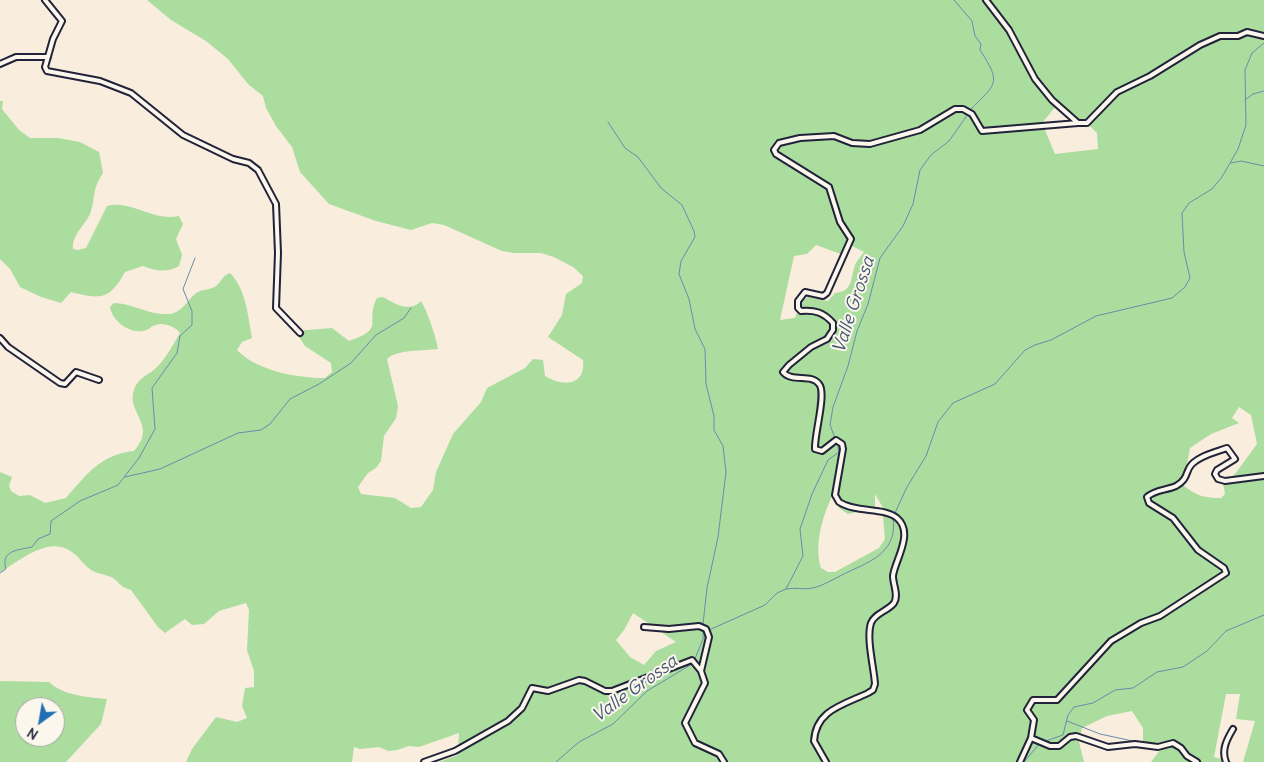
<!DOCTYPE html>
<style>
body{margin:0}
#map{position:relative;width:1264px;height:762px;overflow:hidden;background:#f9eddd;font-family:Delius,sans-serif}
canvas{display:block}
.north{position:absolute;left:15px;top:697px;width:50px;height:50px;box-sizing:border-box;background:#fbf7ec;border:1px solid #a4a2a5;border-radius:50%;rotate:212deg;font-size:14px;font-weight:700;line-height:20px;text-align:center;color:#22223b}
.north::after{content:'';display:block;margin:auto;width:18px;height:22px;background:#1f6fb2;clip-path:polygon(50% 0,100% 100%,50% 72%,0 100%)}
</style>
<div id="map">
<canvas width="1264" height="762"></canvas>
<div class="north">N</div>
</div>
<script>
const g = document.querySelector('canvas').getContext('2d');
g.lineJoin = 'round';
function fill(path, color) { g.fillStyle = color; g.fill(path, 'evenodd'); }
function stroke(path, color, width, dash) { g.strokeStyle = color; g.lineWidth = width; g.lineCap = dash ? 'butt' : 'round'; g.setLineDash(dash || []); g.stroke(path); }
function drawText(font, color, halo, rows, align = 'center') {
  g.font = font + ' Delius,sans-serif'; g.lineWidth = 4; g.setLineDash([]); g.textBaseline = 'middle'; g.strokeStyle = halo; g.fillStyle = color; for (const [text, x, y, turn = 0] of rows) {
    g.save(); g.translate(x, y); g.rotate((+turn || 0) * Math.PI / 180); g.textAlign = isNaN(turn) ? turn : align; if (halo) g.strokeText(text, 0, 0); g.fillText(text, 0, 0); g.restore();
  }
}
fill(new Path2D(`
 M147,0H1264V762H1243L1255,721L1236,719L1240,694H1226L1214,757L1233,762H1151L1160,750L1143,748V728L1132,711L1107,716L1082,728L1079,742L1084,762H439L458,755L459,733L419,747L409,746L397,750L388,751L379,747L360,749L354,747L352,762H186L192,749L216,717L237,722L247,718L242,706L245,688L254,687V671L247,650L249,610L246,603L219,611L204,624L192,625L185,619L165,633L158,627L131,590C120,587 120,583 113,578C106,574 97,574 91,570C83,565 78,554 67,549C45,538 18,562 0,572V472L12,477L9,486L11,491L19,496L30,495L45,503L66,498C86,475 101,454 134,451C158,425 126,413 134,390C138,377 150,375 158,366C167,357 173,344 180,333C176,327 163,322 156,325C151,326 148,331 142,331C128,333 112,320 110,307L114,303C131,303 147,314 164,314C184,315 185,300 198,292C204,289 211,290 216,286C222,281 222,276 230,273C246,289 248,316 252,338L242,342L237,350C257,371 297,378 325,378L332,372L331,363L305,346L295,331L332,328L349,341C387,328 364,323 377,298L383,297C395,304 410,313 421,301C427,310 436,337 438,349C424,351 397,349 387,359L398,406L396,418L384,436L381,461L376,468L368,473L358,487L361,494L395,498L411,508L421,507L433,490L436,472L453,434L481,402L487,388L525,368L533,359L543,360L545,376C563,387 586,386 583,360L548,337L562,315L566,294L582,283L583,276L573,267L554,257L541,253H514L502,251L444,225L432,223L411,230L376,221L329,204L300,172L292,147L276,126L266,108L263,96L248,84L228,59L206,41L171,20ZM1057,105L1081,122H1086L1097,133L1098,149L1055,154L1042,123ZM848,244L864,252C861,256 857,260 855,265C850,280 853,291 835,293L828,301L808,297L801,302L795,318L780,320L794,256L807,254L816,245L841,254ZM1239,407L1251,415L1257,444L1235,474L1223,483L1225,494L1221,498C1205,498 1196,496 1183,485L1190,448L1211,434L1239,423L1232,418ZM875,494L882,506L885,539L879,548L835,572H828L821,568C814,545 822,518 832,496L839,508L848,514L857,512L872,513L875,509ZM633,613L676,642L656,651L644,665L630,657L616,640L624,630Z
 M0,101H3L2,109L19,130L30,138H58L80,142L99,152L103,173C91,191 96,198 90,214C84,226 72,235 73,249L78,250L86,248L107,206C131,199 154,222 179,216L183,224L176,239L182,255L179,266C167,273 155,271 143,266L125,272C109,301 100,299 71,292L61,303L41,297L20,287L10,269L0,259Z
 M0,681L49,682C64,696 88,697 107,699L101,724L66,762H0ZM25,707H55V737H25Z`), '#aadd9e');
stroke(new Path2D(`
 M954,0L972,21L975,36L981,44L980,50C1003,85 995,84 970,110
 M1245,100L1253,94L1264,91
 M608,122L625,148L638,157L661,188L682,205L694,231L695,237L681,261L679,274L689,299L695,329L705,349L706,384L714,416V430L723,446L726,472L718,537L707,588L703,624
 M1231,163L1241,161L1264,166
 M835,438L830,425L833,407L848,366L857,331L868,304L880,258L903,226L913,204L920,170L931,155L949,141L968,114
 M125,477L160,469L238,433L261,430L270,424L290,399L319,384L351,363L376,335L404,318L411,308
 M894,515L907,487L926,456L938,422L953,403L995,384L1025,350L1035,345L1051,340L1096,316L1172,298L1185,287L1190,278L1184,252L1182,213L1189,203L1212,189L1222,177L1238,149L1246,125L1245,70L1252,53L1264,43
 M0,573L6,569C0,550 19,550 32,547L38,539L50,534L51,521L80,501L118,485L139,458L155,429L152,388L177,353L180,336L192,325V311L183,289L195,258
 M786,589C795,587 804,590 813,588C825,585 837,577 848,572C872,561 898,551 893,518
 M703,637V629
 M694,661L703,639L709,630L765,605L777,593L786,589L803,556L800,529L812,494L828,460L839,452L837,443
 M1067,721L1100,734L1142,743
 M1043,742L1063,735L1068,715L1074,707L1093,703L1115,690L1133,688L1157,672L1183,667L1207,651L1226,631L1264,615
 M1166,747L1174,748L1183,753
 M556,762L579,742L613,724L647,691L692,664
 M1024,762L1040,743`), '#6b8bae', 1);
const minor = new Path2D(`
 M45,0L62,21L53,39L45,67L47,71L100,81L131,93L183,135L233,159L249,163L258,170L276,204L278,253L276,308L300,333
 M0,64L16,57H48
 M1078,123H1087L1117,92L1150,76L1200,45L1220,36H1238L1247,32L1264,36
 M0,338L8,347L60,383L65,384L76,372L99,380
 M644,627L669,629L699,626L706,629L709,637L701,671L705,683L685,723L695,743L719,754L724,762
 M1031,738L1050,746H1059L1070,737L1076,736L1108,747L1135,744L1158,747L1173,743L1181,748L1187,756L1197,762
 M424,762L455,751L508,721L522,708L532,688L548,691L579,680L585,681L605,691H612L692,660L701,671
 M826,762L814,741C816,710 843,705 868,693L873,690L875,684C874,668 866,638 871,623C875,613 888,611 894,603C899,595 893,585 893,576C894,562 915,533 897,518C884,507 856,513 839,502L835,495L843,449L842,444L836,440L822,451L815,449C814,435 827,393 819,384C811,373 792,383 783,372L789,365L811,347L827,339L833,330V323C823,312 815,310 801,311L798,308V301L805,292L823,296L827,293L851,239L840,222L829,187L776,154L774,150L779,143L800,138L834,136L852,143L870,144L920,130L955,109H963L972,114L982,131L1078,123L1052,100L1035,79L1009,30L986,0
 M1020,762L1031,738L1034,720L1027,710L1033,700H1057L1111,641L1141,623L1160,616L1226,573L1224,568L1198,550L1173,518L1149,503L1147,497C1154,490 1167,490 1176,486C1189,479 1185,471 1192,464C1201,455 1216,452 1227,448L1235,459L1217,470L1215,474L1218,479L1225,481L1264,476
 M1226,762C1221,750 1227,739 1233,729`);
stroke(minor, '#22223b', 8);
stroke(minor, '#fbf7ec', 4);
drawText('italic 18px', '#465774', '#fbf7ec', [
 ["Valle Grossa",854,305,-72],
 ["Valle Grossa",635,689,-36]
]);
</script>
